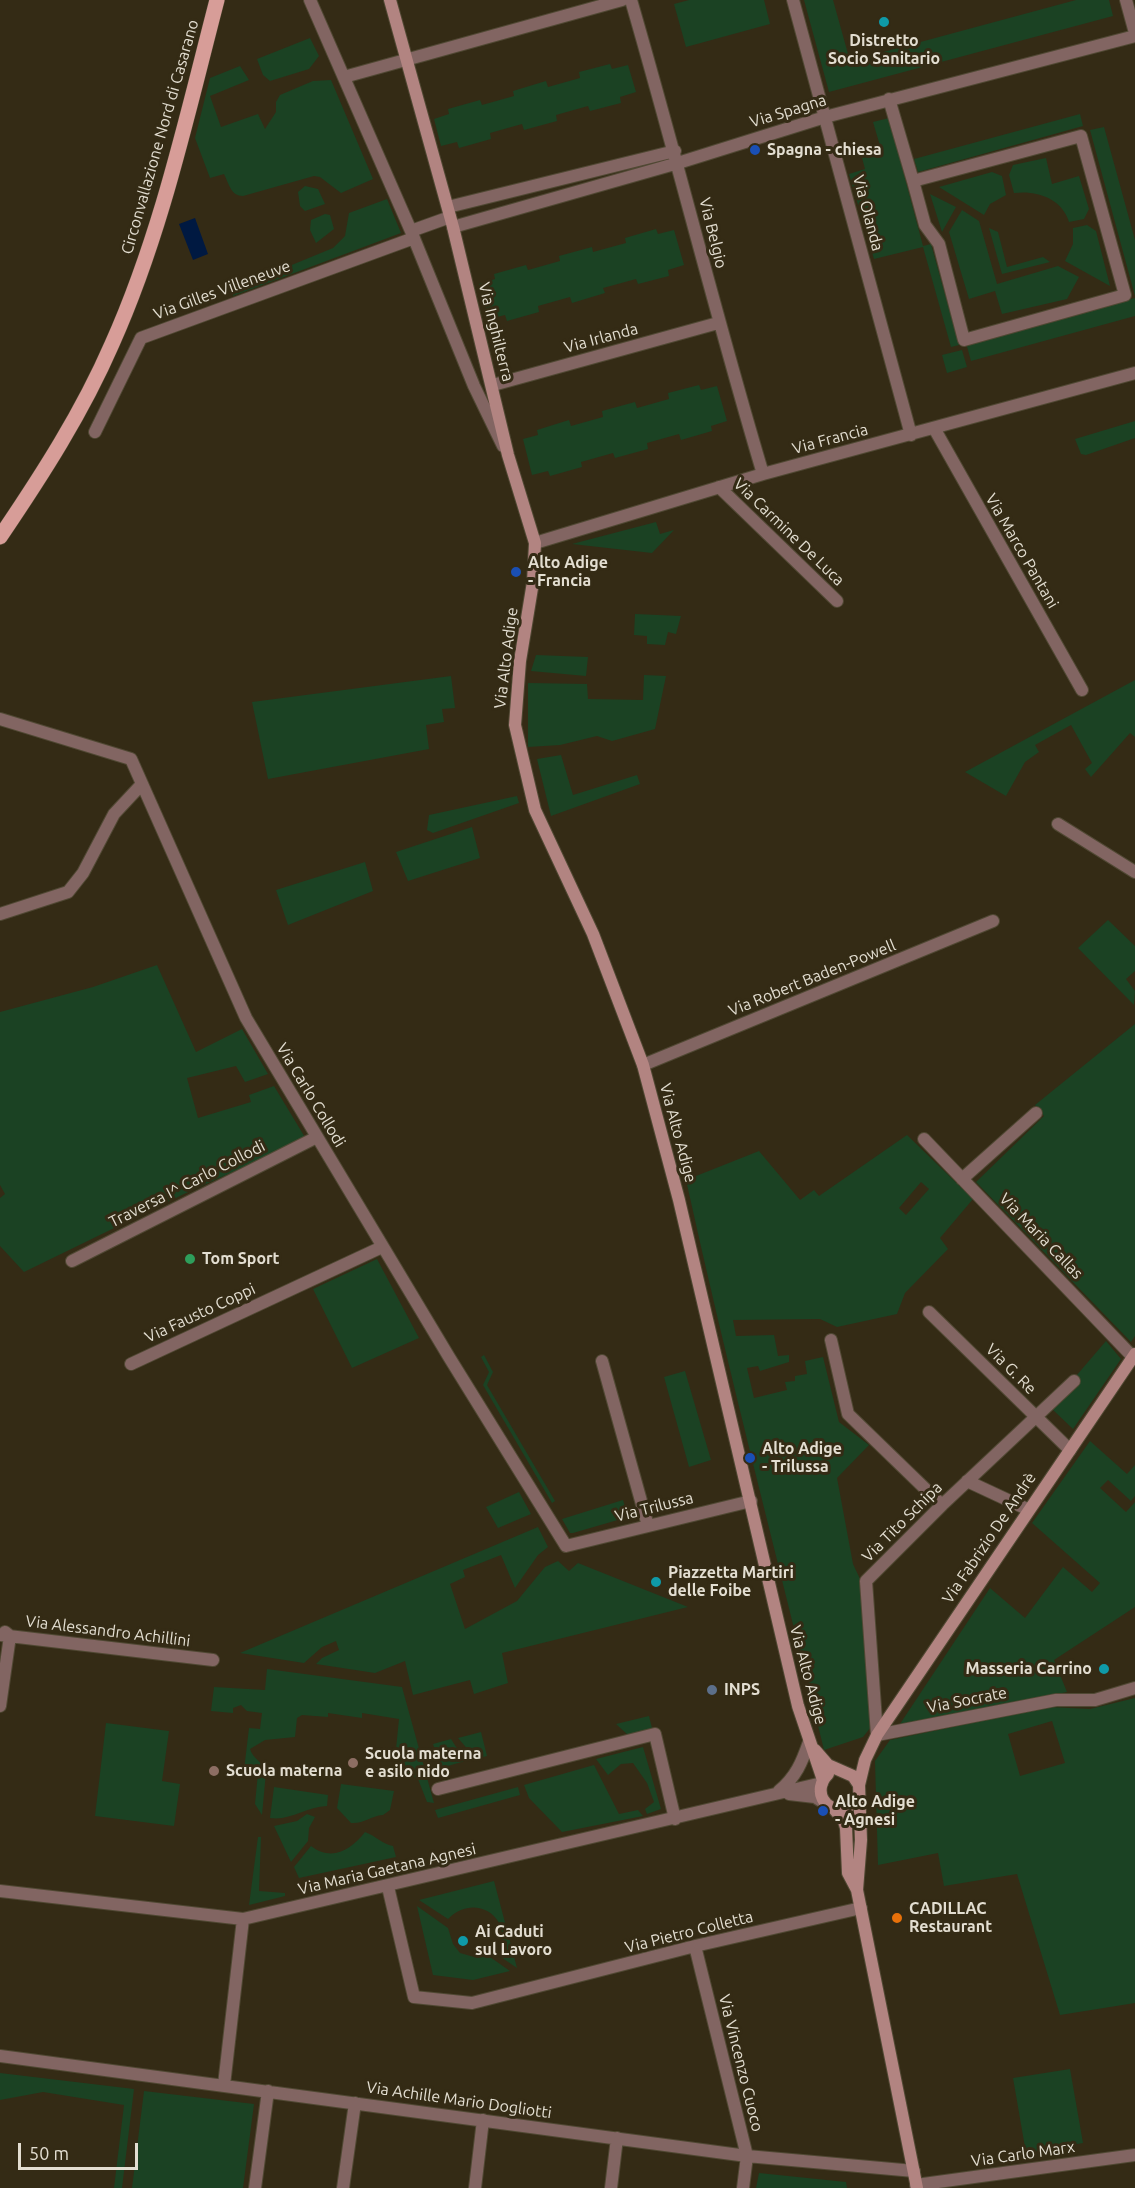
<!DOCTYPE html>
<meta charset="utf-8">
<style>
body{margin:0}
#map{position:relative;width:1135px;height:2188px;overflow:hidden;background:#342b15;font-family:Ubuntu,sans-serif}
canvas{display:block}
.scale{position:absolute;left:18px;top:2143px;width:120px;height:27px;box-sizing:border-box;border:3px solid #e3ded1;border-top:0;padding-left:8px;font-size:18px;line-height:21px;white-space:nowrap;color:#e3ded1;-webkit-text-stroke:4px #342b15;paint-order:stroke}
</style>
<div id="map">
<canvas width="1135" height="2188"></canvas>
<div class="scale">50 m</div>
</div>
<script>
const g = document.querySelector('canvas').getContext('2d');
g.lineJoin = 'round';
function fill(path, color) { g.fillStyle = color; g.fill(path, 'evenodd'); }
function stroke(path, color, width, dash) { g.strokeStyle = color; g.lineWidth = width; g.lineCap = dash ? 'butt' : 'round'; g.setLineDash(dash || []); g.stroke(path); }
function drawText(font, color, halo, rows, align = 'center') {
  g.font = font + ' Ubuntu,sans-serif'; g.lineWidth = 6; g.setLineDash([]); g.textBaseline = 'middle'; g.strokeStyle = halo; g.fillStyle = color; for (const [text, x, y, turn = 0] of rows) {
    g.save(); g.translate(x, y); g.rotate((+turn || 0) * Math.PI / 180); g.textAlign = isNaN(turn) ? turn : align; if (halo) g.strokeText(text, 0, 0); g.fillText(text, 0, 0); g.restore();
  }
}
fill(new Path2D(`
 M689,0H764L770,24L686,47L674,4Z
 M804,0H833L850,61L1076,0H1109L1113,16L829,92Z
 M310,38L319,56L309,69L270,81L263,75L257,59Z
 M610,64L612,69L628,65L636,92L620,97L621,103L590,111L588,106L556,115L557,121L524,130L522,124L490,133L491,139L459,148L457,142L441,146L434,119L449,114L448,109L480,100L482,105L514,96L513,91L546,81L548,87L580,78L579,72Z
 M240,66L249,80L210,96L221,127L258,114L265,129L276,112V102L280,95L313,81L331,80L373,179L341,193L320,177L314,176L243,196C231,196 229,184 224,174L210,178L195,138L210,78Z
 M1080,114L1083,126L918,172L914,159Z
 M889,118L923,246L931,244L959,345L951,347L923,247L874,259L849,174L865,169L861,154L881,149L873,122Z
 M1104,127L1135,240V296L1090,130Z
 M1046,158L1052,184L1079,176L1089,209L1084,219L1069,222C1062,198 1036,190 1014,193L1009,175L1013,165Z
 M992,172L1002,176L1006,195L990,204L984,215L939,187Z
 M305,186L318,189L325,204L305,211L300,206L298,192Z
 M930,194L956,207L942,232Z
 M387,199L401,233L233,296L231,290L333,248L345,236L349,213Z
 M962,210L979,221L997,284L1058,266L1079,277L1067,299L1002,314L995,291L969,299L949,232Z
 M325,214L330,215L334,229L316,243L310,230L311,220Z
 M1087,225L1096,231L1110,286L1065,261L1073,244V228Z
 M989,228L998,232L1007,267L1043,257L1050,262L1002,274Z
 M656,229L658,234L674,230L684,265L668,270L669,276L638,284L636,279L603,288L605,293L572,303L570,297L538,306L539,312L507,321L505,315L489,319L479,284L495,279L494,274L526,265L528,270L560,261L559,256L592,247L593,252L626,243L625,238Z
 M1135,298V316L971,361L966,343Z
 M962,350L967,367L947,373L942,355Z
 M699,385L701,390L717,386L727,421L711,426L712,431L681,440L679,434L647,443L648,449L615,458L613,453L581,462L582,467L550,476L548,471L532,475L523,439L538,435L537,430L569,420L571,426L603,417L602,411L635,402L637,408L669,399L668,393Z
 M1135,421V438L1086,455L1081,454L1075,439Z
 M656,522L660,534L674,530L652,553L572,544Z
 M635,614L681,616L676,634L668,632L665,645L647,644V636L634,635Z
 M536,655L588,657L586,676L531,671Z
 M644,675L666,676L655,729L612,741L597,736L560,745L528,747V683L587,684L588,699L643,700Z
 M451,676L455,708L442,709L444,722L426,725L429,749L268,779L252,702Z
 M1135,680V737L1130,733L1091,777L1085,769L1092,763L1071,725L1035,745L1039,752L1025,762L1006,796L965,772Z
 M561,755L573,795L637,775L640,784L551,816L537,759Z
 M517,796L519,803L433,833L427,830L429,815Z
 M472,827L480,858L408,881L396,852Z
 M365,862L373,891L288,925L276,890Z
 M1108,920L1135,946V971L1126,979L1135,991L1134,1005L1078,948Z
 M157,965L196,1052L242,1029L268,1074L245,1082L236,1066L187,1078L198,1118L251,1102L249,1095L274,1086L306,1139L186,1193L24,1272L0,1246V1198L5,1194L0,1185V1012L93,987Z
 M1135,1024V1336L1131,1342L976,1182L1044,1116L1035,1105Z
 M907,1135L973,1199L940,1238L948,1249L905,1293L897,1314L837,1327L820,1319L733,1320L736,1336L774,1335L778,1356L789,1355V1362L760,1371L758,1366L747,1368L754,1398L787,1390L785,1382L795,1381V1376L807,1374L805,1361L823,1357L839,1422L869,1445L837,1478L853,1564L861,1581L871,1727L863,1737L824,1750C778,1560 728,1371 686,1180L759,1151L800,1200L814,1190L819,1196ZM921,1182L929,1189L906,1215L899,1208Z
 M377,1259L419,1338L352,1368L313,1289Z
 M1106,1341L1121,1359L1073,1429L1051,1408L1080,1383L1076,1376Z
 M484,1355L493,1372L487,1385L555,1501L552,1503L483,1385L489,1372L481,1357Z
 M685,1371L711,1460L689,1467L664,1377Z
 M1090,1441L1127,1474L1135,1465V1496L1131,1501L1108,1480L1100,1488L1126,1512L1135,1502V1607L1054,1660L1067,1692L898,1727L990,1588L1025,1618L1063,1567L1092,1592L1100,1583L1032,1523Z
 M519,1492L531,1514L498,1528L486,1507Z
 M623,1500L628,1517L573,1533H570L562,1519Z
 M538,1527L548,1547L538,1555L515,1588L501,1555L463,1570L465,1577L450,1584L465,1629L517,1601L545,1567L558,1561L569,1571L578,1563L688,1607L502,1653L508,1683L474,1694L470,1680L413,1695L405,1661L375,1673L316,1664L322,1658L339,1650L336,1641L322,1647L304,1663L240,1653Z
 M267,1669L402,1687L434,1803L427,1802L418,1779L399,1769L402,1750L396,1749L399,1719L362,1713V1718L328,1713V1717L302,1715L297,1718L295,1737L265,1740L250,1749C253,1759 263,1762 266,1772L262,1815L255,1804L258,1773L244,1770L249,1728L260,1729L262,1713L247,1711L241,1705L233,1708V1713L211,1711L214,1687L265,1690Z
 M1135,1698V2003L1060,2015L1017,1874L944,1886L938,1853L878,1865L875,1761L890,1740L1049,1707L1090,1709ZM1052,1721L1065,1763L1020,1776L1008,1734Z
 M649,1716L652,1728L628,1735L616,1724Z
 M106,1723L169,1731L162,1781L180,1784L174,1826L95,1816Z
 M481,1732L487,1756L476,1759L458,1738Z
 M451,1739L465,1761L441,1768L433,1744Z
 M643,1747L661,1809L647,1814L645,1809L654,1802L647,1783L633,1763L621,1764L608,1775L596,1759Z
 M594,1765L619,1814L638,1810L643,1816L562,1832L529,1798L524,1785Z
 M341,1784L394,1791L390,1810L383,1815C370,1816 364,1824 351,1823L337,1808Z
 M274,1787L328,1795L327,1806C306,1807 290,1821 270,1818Z
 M518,1787L520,1795L438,1818L435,1810Z
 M307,1814L315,1817L309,1828L308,1841L291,1862L274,1826L297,1821Z
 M365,1832C376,1836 382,1844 393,1846L396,1857L299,1878L294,1867L311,1846C332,1862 351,1850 365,1832Z
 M258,1837H261L259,1891L285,1893V1896L249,1905Z
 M494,1881L517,1968L498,1955C516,1919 476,1891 448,1919L419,1900Z
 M417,1906L448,1928L453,1944L460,1953L474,1957H490L510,1971L473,1980L433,1975Z
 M1070,2069L1083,2143L1026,2153L1013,2078Z
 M0,2073L134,2089L122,2188H114L124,2105L43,2092L0,2100Z
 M144,2091L254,2104L243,2188H132Z
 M759,2173L846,2182L847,2188H756Z`), '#1b4223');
fill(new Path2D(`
 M195,218L208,254L193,260L179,224Z`), '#001941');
const street = new Path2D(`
 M310,0L411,231L474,386L503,446
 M631,0C677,158 716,317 763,474
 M793,0L911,435
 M1126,0L1135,33
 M344,77L622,0
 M889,99L913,181L1081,136L1125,295L964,340L939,244L925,225L913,181
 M448,207L675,151
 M453,227L678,163L825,117L1135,36
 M411,231L450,217
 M493,385L718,323
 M934,428L1082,690
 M95,432L141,338L414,238
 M719,487L837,601
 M535,543L763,474L1135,373
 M0,719L131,759L246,1018L449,1357L566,1546L751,1501
 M1058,824L1135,872
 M0,914L68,892L83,873L114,814L142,784
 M643,1065L993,921
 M924,1139L1133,1357
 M962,1179L1036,1113
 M72,1261L317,1137
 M929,1312L1070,1450
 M831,1340L848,1414L942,1505
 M602,1361L648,1526
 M131,1364L382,1247
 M1074,1381L942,1505L866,1581L877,1735L1056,1700H1095L1135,1688
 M967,1481L1027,1509
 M0,1635L213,1660
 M0,1706L10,1636L5,1632
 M438,1789L655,1734L675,1819
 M779,1791C796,1777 802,1762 809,1742
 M789,1794L815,1797L829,1806
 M388,1887L414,1997L472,2003L695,1946L861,1908
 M0,1891L243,1919L822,1783
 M695,1946L747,2156L743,2188
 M0,2056L747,2156L914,2171
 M224,2085L243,1919
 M916,2185L1135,2155
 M255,2188L268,2091
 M343,2188L355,2103
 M475,2188L483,2120
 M611,2188L617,2138`);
const secondary = new Path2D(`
 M390,0L453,227L508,455L535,543L533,582L520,661L515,725L535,810L593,934L643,1065L679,1200L798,1706L823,1780
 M815,1750L828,1765L853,1776L859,1785L861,1840L857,1890
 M828,1774C812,1790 824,1813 846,1809L858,1796
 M859,1785L865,1760L877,1735L1135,1354
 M834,1809L844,1821L846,1828L848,1873L857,1890L917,2188`);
const primary = new Path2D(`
 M0,537C42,475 82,413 112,344C161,235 187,115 217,0`);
stroke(street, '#504833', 14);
stroke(secondary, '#504833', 14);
stroke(primary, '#504833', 16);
stroke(street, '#826562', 12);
stroke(secondary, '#b28481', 12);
stroke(primary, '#d79d98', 15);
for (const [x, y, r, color] of [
 [884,22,6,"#0f9aa8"],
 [755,150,6,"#1a4fb4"],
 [516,572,6,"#1a4fb4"],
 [190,1259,6,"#2e9e5b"],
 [750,1458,6,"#1a4fb4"],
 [656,1582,6,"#0f9aa8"],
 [1104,1669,6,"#0f9aa8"],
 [712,1690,6,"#5c6f8a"],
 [353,1763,6,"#8d6e63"],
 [214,1771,6,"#8d6e63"],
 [823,1811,6,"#1a4fb4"],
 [897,1918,6,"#e8710a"],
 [463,1941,6,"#0f9aa8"]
]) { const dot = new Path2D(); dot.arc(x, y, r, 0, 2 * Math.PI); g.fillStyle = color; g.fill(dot); stroke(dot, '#342b15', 2); }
drawText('bold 16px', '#e3ded1', '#342b15', [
 ["Distretto",884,41,"center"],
 ["Socio Sanitario",884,59,"center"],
 ["Spagna - chiesa",767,150],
 ["Alto Adige",528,563],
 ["- Francia",528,581],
 ["Tom Sport",202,1259],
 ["Alto Adige",762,1449],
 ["- Trilussa",762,1467],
 ["Piazzetta Martiri",668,1573],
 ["delle Foibe",668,1591],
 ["Masseria Carrino",1092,1669,"right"],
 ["INPS",724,1690],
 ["Scuola materna",365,1754],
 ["e asilo nido",365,1772],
 ["Scuola materna",226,1771],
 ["Alto Adige",835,1802],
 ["- Agnesi",835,1820],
 ["CADILLAC",909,1909],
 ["Restaurant",909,1927],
 ["Ai Caduti",475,1932],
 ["sul Lavoro",475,1950]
], 'left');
drawText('16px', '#e3ded1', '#342b15', [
 ["Via Spagna",788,111,-17],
 ["Circonvallazione Nord di Casarano",160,137,-74],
 ["Via Olanda",868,213,75],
 ["Via Belgio",713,233,76],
 ["Via Gilles Villeneuve",222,290,-20],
 ["Via Inghilterra",496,332,76],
 ["Via Irlanda",601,338,-15],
 ["Via Francia",830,439,-15],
 ["Via Carmine De Luca",789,532,44],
 ["Via Marco Pantani",1022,551,60],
 ["Via Alto Adige",506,658,-83],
 ["Via Robert Baden-Powell",812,978,-22],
 ["Via Carlo Collodi",311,1095,59],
 ["Via Alto Adige",678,1133,75],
 ["Traversa I^ Carlo Collodi",187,1184,-27],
 ["Via Maria Callas",1041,1236,46],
 ["Via Fausto Coppi",200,1313,-25],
 ["Via G. Re",1011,1369,45],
 ["Via Trilussa",654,1507,-14],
 ["Via Tito Schipa",902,1522,-45],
 ["Via Fabrizio De Andrè",989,1538,-56],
 ["Via Alessandro Achillini",108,1631,7],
 ["Via Alto Adige",808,1675,75],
 ["Via Socrate",967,1700,-11],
 ["Via Maria Gaetana Agnesi",387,1869,-13],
 ["Via Pietro Colletta",689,1932,-14],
 ["Via Vincenzo Cuoco",741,2063,76],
 ["Via Achille Mario Dogliotti",459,2100,8],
 ["Via Carlo Marx",1023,2154,-8]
]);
</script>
